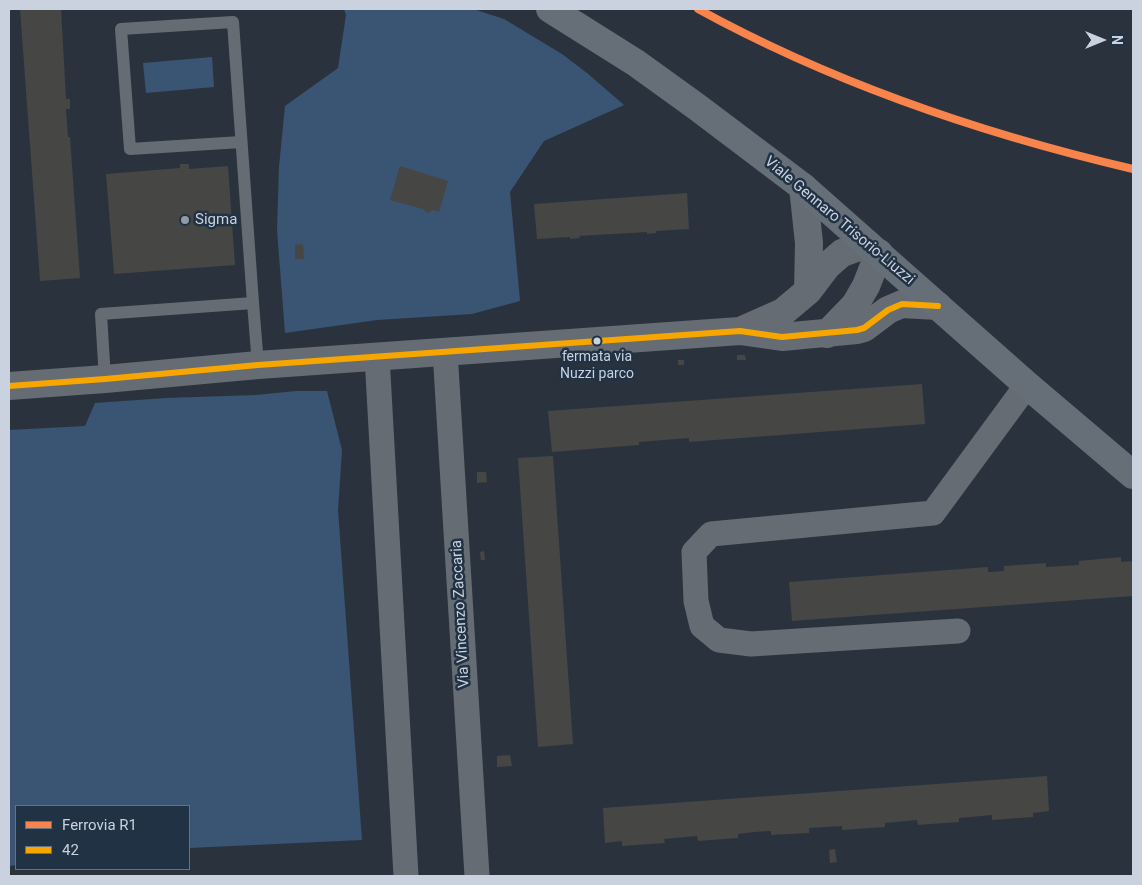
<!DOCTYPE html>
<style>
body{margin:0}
#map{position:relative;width:1142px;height:885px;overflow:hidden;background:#2a333d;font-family:Roboto,sans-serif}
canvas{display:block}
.frame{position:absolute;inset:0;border:10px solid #c9d2de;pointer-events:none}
.legend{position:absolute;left:15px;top:805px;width:175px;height:65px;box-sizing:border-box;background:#223245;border:1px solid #657282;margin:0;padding:6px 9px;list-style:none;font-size:15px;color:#c9d2de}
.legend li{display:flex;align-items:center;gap:10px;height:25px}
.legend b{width:25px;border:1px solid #657282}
.north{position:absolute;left:1077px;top:15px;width:50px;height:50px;-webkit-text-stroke:4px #223245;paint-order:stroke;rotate:90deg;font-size:14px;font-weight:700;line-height:20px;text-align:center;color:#c9d2de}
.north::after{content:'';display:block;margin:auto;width:18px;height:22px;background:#c9d2de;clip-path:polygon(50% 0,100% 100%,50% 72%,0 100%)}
</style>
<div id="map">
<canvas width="1142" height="885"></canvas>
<div class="frame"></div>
<ul class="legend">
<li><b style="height:6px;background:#f8844c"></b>Ferrovia R1</li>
<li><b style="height:6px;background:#f7a600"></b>42</li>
</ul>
<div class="north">N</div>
</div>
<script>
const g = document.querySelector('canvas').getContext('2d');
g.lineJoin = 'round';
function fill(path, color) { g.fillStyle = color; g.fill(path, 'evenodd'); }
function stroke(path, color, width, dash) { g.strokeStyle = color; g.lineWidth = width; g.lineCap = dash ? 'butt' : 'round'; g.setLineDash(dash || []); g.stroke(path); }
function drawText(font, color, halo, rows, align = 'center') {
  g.font = font + ' Roboto,sans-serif'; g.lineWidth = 5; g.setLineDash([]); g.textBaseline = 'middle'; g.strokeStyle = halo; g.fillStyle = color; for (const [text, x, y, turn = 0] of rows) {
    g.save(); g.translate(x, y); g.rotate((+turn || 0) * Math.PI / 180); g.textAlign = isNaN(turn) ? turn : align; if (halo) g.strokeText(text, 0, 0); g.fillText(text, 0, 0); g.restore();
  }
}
fill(new Path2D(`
 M344,9H473L504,19L562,54L587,73L624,105L544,141L510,192L520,301L472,314L377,320L285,333L277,230L279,167L285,106L338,68L346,15Z
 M212,57L214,87L146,93L143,63Z
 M296,391H327L342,450L338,510L362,840L189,848V806H16V865L9,866V430L85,426L95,403L166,398L256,395Z`), '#3a5473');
fill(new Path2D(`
 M20,9H61L66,99H70V109H66L68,137H70L80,278L40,281Z
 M180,164H189V169L228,166L235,265L114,274L106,174L180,168Z
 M400,166L448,181L439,212L433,210L428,213L423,209L390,200Z
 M687,193L689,229L656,231V233L647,234V232L579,236L580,238L570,239V237L537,239L534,204Z
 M303,244L304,259H295V245Z
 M737,355H745L746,360H737Z
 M678,360H684V365H678Z
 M922,384L925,424L689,442V438L639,442V445L552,452L548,411Z
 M553,456L573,744L538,747L518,458Z
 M477,472H486L487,482L477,483Z
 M484,551L485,560H481L480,552Z
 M1121,557V562L1133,561V596L792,621L789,582L988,567V572H990L1004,571V566L1046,563V567L1079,565V561Z
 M510,755L512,766L497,767V756Z
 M1047,776L1049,811L1033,813V817L992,820V815L959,818V822L918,825L917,820L885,823V827L842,830V826L809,828V833L771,835V831L754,832L738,834V838L698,841L697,836L664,839L665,843L622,846V841L605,843L603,808Z
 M835,849L837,862L830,863L829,850Z`), '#464644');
stroke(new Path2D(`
 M241,142L130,149L121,29L233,22L253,303
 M105,379L101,314L253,303L258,365`), '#666c73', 12);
stroke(new Path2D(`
 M445,351L477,876
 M377,356L406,876
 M958,631L751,644L719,640L702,626L696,601L694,552L711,534L933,513L1027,385`), '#666c73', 25);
stroke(new Path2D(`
 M803,187L809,243L808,291
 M740,331L783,312L808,291L827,266L842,253L867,244
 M827,334L855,305L866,286L879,253
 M9,386L105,379L258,365L740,331L782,337L857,330L864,328L888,310L902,304L938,306`), '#666c73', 28);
stroke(new Path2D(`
 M550,9L636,63L697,107L803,187L1027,385L1133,475`), '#666e78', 28);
stroke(new Path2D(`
 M9,386L105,379L258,365L740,331L782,337L857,330L864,328L888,310L902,304L938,306`), '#f7a600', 6);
stroke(new Path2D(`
 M698,9C833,83 983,134 1133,169`), '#f8844c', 8);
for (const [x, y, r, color] of [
 [185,220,5,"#919aa6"],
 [597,341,4.5,"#c9d2de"]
]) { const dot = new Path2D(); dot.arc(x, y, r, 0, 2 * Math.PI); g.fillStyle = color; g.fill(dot); stroke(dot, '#223245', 2); }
drawText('14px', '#c9d2de', '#223245', [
 ["fermata via",597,357],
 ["Nuzzi parco",597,374]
]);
drawText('15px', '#c9d2de', '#223245', [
 ["Sigma",195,220]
], 'left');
drawText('15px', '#c9d2de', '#223245', [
 ["Viale Gennaro Trisorio-Liuzzi",839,221,40],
 ["Via Vincenzo Zaccaria",461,614,-93]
]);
</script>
